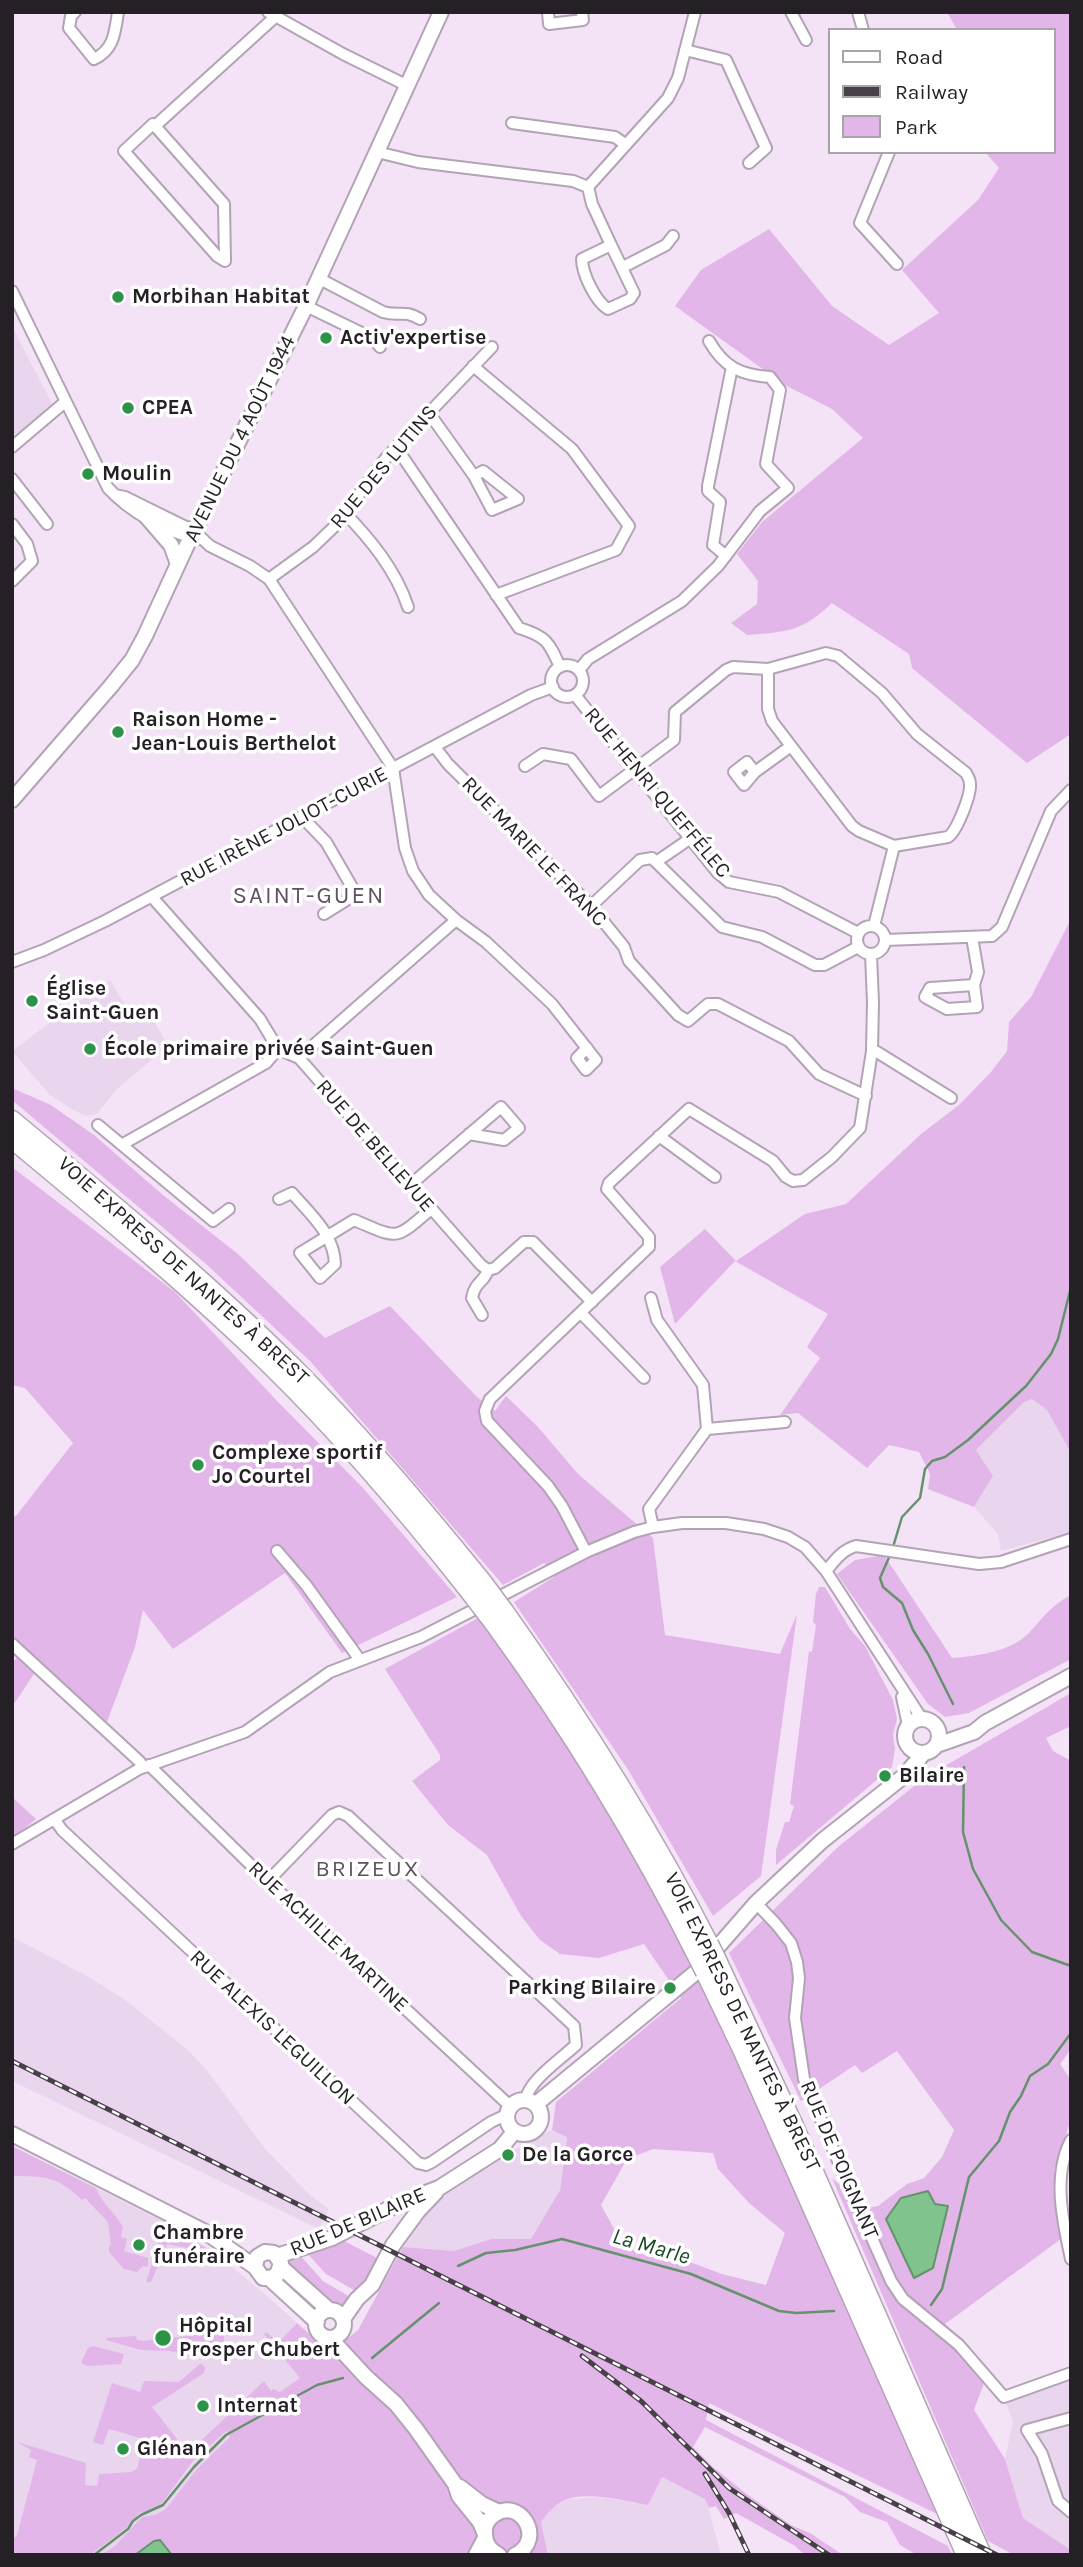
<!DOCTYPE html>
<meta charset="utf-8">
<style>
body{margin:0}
#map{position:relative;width:1083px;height:2567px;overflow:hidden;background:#f4e3f6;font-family:Karla,sans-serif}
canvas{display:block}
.frame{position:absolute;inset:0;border:14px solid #251f26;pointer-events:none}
.legend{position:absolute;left:828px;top:28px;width:228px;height:126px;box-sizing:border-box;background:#fff;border:2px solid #a8a5a8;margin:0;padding:9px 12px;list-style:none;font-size:21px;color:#251f26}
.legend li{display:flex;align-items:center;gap:14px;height:35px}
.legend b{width:35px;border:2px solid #a8a5a8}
</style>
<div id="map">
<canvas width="1083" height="2567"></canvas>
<div class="frame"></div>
<ul class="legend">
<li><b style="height:9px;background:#fff"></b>Road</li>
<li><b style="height:9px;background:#484049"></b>Railway</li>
<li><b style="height:19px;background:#e3b6e9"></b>Park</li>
</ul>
</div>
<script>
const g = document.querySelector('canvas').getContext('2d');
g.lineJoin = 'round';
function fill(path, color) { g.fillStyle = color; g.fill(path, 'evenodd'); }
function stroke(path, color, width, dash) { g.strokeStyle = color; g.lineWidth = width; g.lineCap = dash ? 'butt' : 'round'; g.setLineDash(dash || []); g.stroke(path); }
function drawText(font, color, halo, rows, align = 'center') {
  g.font = font + ' Karla,sans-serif'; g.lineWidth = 7; g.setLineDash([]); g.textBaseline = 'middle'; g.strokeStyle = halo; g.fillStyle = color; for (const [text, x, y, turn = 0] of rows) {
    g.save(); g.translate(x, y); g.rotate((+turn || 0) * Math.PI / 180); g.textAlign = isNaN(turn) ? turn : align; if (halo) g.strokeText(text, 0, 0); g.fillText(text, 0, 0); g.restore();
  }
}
fill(new Path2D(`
 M12,326L52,404L12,440Z
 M110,980L129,1012L144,1003L168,1046L117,1089L97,1114L86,1116L73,1110L49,1094L12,1051L79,1001Z
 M1032,1399L1047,1409L1071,1453V1532L1001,1551L998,1534L974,1507L993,1476L976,1450L1023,1402Z
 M12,1937L89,1977L128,2002L188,2050L206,2069L266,2150L311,2196L329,2209L319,2229L12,2081Z
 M551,2130L567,2136L560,2190L531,2239H491L454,2251L403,2247L427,2206L522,2145Z
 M12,2146L180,2230L215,2253L266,2295L361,2381L445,2555H12Z
 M1071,2378V2550L1023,2518L1005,2459L1013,2421L1005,2401Z
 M662,2477L706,2499L721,2555H548L541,2522L552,2508L567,2499L598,2497L647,2504Z`), '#ead5ee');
fill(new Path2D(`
 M947,12H1071V734L1027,763L912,668L909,654L832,603C802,632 786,632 747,635L731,623L757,604L758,581L737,554L762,522L863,438L832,409L785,385L675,306L701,270L769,229L832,306L889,345L939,313L902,270L978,200L999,168L985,152H1053V30H957Z
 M1071,919V1453L1047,1410L1032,1399L1024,1402L976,1450L993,1476L974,1507L928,1489L930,1474L919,1452L889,1445L867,1468L798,1413L780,1415L820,1358L807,1347L828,1314L735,1261L675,1324L660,1267L705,1229L736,1261L805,1214L846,1204L921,1134L959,1105L991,1072L1007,1051L1009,1022L1031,997Z
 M12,1088L51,1105L94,1135L163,1195L238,1254L325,1338L390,1306L477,1397L495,1411L506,1396L538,1427L578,1474L653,1538L665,1635L780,1654L797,1614L761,1876L713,1916L629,1771L514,1602L554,1577L544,1563L503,1585L310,1361L206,1264L12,1100Z
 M12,1167L175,1292L279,1403L363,1488L457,1597L342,1653L285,1573L173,1649L143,1610L135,1647L107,1722L12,1636V1516H16L73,1443L25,1388L12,1385Z
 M884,1555L952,1658C977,1656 1011,1652 1030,1632C1043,1617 1053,1604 1071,1595V1659L969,1713L945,1717L928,1704L837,1574L855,1560Z
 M819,1587H825L850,1629L865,1646L893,1700L897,1719L893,1735L895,1749L892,1767L776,1865V1850L785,1822H789L794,1806L790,1804L809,1651L812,1652L816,1625L813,1622L816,1594Z
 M478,1618C529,1688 579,1759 623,1833C683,1936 733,2046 782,2155C835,2275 886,2394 937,2514L709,2403L706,2420L948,2546L952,2555H917L900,2545L887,2522L860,2512L845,2497L705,2427L693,2447L713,2467L748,2495L791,2525L810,2533L843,2555H805L795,2546L736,2513L724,2519L716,2506L709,2508L705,2499L662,2477L648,2505C625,2501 586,2491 565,2500C554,2505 548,2513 541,2522L548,2555H101L115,2546L142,2517L155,2515L166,2509L196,2470L230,2437L226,2431L192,2462L162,2503L153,2510L139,2513L126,2528L90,2555H12V2541L17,2535L37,2460L29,2457L31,2450L17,2442L86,2463L85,2485L97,2486L99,2474L131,2472L137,2469L144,2439L109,2429L103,2445L93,2442L112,2383L140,2392L144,2381L179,2382L201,2363L205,2368L204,2373L152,2407L188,2453L264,2381L271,2391L273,2389L280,2392L300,2378L264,2334L266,2332L279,2342L297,2323L330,2353L358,2330L403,2247L454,2251L491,2239H531L560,2190L567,2137L552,2130L556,2102L681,1998L644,1944L599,1958L560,1954L540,1940L521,1916L487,1855L448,1825L412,1781L440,1760V1755L385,1669ZM653,2149L713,2153L718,2169L749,2203L785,2233L766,2285L722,2274L658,2250L646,2256L623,2245L601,2205L627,2159Z
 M17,1658L34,1674L12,1707V1662Z
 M1071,1693V1726L1046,1738L1053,1751L1071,1761V2049L1060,2064L1071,2080V2119L1054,2171L1061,2239L945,2324L989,2370L974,2410L1005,2459L1023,2518L1071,2550V2555H1014L988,2541L832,2178L866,2208L878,2206L907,2184L924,2178L942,2157L954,2130L897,2051L862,2073L855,2065L801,2101L729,1953L838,1847L924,1778ZM928,2192L935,2204L948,2206L933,2267L914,2278Z
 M12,1797L36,1819L12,1839Z
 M12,2146L96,2188C101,2203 115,2212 123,2227L121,2237L127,2239L124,2251L148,2258V2267L143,2266L137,2272L124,2269L109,2252V2246L111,2245L108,2222L85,2198L82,2200C57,2176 45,2176 12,2176Z
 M160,2221L215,2253L217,2259L208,2252L167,2244L151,2282H146L161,2234L156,2232Z
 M344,2241L381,2260L359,2293L326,2274L305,2251Z
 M298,2253L323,2281L352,2298L345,2311L326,2303L289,2267L285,2257Z
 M204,2334L224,2335V2354L216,2358L168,2351L141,2350L106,2340L107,2338L136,2336L137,2340L143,2341Z
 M93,2346L124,2354L121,2364L87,2366L81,2363L88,2348Z`), '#e3b6e9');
const water = new Path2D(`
 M928,2191L935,2204L948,2206L933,2268L914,2278L886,2219L901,2198Z
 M160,2540L172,2555H135L154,2541Z`);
fill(water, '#81c38c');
stroke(water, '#65926d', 2);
stroke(new Path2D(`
 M893,1547L902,1517L920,1498L925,1469L932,1461L945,1457L968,1440L1026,1386L1051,1354L1058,1339L1071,1287
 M891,1553L880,1578L883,1587L902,1603L913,1630L928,1654L953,1704
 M964,1767L963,1832L973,1869L1001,1920L1032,1952L1071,1966
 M458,2266L486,2253L515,2250L562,2239L691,2274L779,2311L796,2313L834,2311
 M931,2305L942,2289L969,2177L999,2141L1010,2112L1021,2096L1030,2076L1048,2064L1071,2033
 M372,2358L439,2303
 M94,2555L128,2529L133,2521L141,2515L163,2505L194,2467L226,2435L317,2385L343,2378`), '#65926d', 2.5);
const minor = new Path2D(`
 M75,12L71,16L69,28L94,59C114,50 115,32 118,12
 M268,12L343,54L408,86
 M548,12L549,24L583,20L582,12
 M791,12L806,40
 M858,12L863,30
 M685,50L726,60L766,148L749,163
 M512,123L615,137L626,145
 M155,126L224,204L225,261L217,256L124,151L153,124L155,126L275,17
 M377,152L418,162L573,181L588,187
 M889,152L860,223L897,264
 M588,187L668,98L678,78L695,12
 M588,187L592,204L611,245
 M611,245L634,293L630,299L608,309C595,301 582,273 582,259Z
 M623,267L666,245L673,236
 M318,278L383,312C400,317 403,309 420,319
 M12,291L108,488C130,512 166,532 198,539
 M306,306L374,339L380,347
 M473,366L572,449L629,526L616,550L496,595
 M429,413L474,476L492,510L518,499L483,471L474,476
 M12,447L65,402
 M396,447L519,628C546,636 549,642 560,667
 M12,479L47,524
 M115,495L125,497L194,531L210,546L250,566L269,579L393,768L405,848L413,871L429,895L456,920L486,942L552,1004L596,1060L586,1070L577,1058L587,1048
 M344,512C370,539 396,570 408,607
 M12,524L27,544L32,561L12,581
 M726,556L713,545L720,502L708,491V486L732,367
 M269,579L313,547L336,525L386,458L492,347
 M551 681a16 16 0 1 1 32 0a16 16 0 1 1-32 0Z
 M579,670L588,659L682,601L718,566L760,511L788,488L766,464L780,390L770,377C740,375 724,367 709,341
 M575,695L718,873L729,882L779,892L858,933
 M435,747L448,764L591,906L624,947L629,961L678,1015L688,1021L708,1004H718L789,1041L819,1074L866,1096
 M525,766L543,754L571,759L599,796L674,740L675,712L726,670L733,667L768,669
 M755,772L747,762L734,772L744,785L755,772L791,746
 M302,817L326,842L356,894L324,914
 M691,838L656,862L722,927L762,937L815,965H824L858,947
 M152,897L260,1019L278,1049L299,1058L481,1265L488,1270L495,1268L524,1242H533L592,1302
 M591,906L640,860L652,858L656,862
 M857 940a14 14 0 1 1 28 0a14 14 0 1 1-28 0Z
 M874,926L894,846L948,837C957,831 971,795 970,784C970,779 968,777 966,773L917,734L882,693L838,656L826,653L768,669V709L772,721L852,826L859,831L894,846
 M972,937L978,972L974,985L977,1007L947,1009L925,997L930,988L974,985
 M885,940L992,936L1002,927L1051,811L1071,790
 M12,962L44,950L105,921L531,695L553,687
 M872,1051L877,1052L951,1098
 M299,1058L456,920
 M98,1125L213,1221L229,1209
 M659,1136L715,1177
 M123,1144L266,1063L278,1049
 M409,1186L501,1107L519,1128L504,1140L469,1134
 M279,1199L292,1193C311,1215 334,1234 335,1264L320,1278L300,1253L354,1220C398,1238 393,1242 430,1210
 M651,1298L657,1320L703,1385L707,1429
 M581,1313L644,1378
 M482,1315L472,1298C475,1281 484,1283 488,1270
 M653,1527L649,1509L707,1429L785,1422
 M277,1551L306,1585L360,1660
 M586,1552L562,1506L548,1486L487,1421L485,1411L490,1399L649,1247V1237L607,1189L609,1183L689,1109L773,1161L786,1177L793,1181L803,1180L832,1157L860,1128L872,1051L873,1002L871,955
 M826,1571C835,1560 842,1550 856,1546L979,1564L1001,1562L1071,1539
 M12,1644L140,1762L143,1767
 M902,1697L908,1725
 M149,1765L259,1873L510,2106
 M55,1820L62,1830L418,2163L426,2165L432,2162L491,2122L506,2115
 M12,1844L139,1769L245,1732L330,1672L421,1637L586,1552L634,1532L653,1527L682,1523H726L764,1529L788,1537L805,1547L826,1571L922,1719
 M268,1881L332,1815L339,1812L348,1816L574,2026L576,2045C563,2057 527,2082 526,2100
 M756,1903L776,1924L791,1943L797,1962L799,1978L795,2018L804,2079L843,2173L891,2281L903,2299L959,2345L1004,2397L1071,2373
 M1071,2140C1052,2176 1063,2222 1071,2259
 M1071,2418L1027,2430L1042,2454L1058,2501L1071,2512`);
const tertiary = new Path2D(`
 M146,516L171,545L178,564
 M12,800L111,686L132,660L145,636L185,549L306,306L441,12
 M905 1736a17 17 0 1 1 34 0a17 17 0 1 1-34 0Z
 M937,1745L974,1732L985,1723L1071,1676
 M507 2117a17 17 0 1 1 34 0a17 17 0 1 1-34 0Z
 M536,2104L695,1973L756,1903L822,1841L904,1776L923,1754
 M12,2134L207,2233L255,2267L263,2278H269L277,2275L281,2263L274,2253L265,2252L257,2257L255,2267
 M277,2256L332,2238L400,2203L439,2188L500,2149L514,2132
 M281,2267L329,2310
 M269,2278L317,2322
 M316 2324a14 14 0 1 1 28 0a14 14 0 1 1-28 0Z
 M343,2319L357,2299L372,2285L393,2245L418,2211L436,2192
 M330,2338L366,2377L396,2404L416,2429L455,2484L459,2496L480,2522L484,2532
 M460,2487L482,2504L499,2512
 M476,2555L485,2538
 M499,2555C491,2551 485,2544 485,2534C484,2526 488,2519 494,2515C519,2496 547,2539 515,2555`);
const trunk = new Path2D(`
 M12,1120C107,1199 203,1278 291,1365C360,1434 423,1509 484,1584
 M12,1139C100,1212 188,1285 269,1364C342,1435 407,1512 470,1592
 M504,1611C580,1718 650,1828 709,1944
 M493,1622C571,1729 639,1840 698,1958
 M716,1958L794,2126L982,2555
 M705,1972L741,2047L966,2555`);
stroke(minor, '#b2a3b5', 14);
stroke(tertiary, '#b2a3b5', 18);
stroke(trunk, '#b2a3b5', 21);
stroke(minor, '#fff', 10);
stroke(tertiary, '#fff', 14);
stroke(trunk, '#fff', 18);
const rail = new Path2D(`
 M12,2061L997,2555
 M582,2356L641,2401L729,2488L829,2555
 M705,2474L729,2513L749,2555`);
stroke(rail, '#484049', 5);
stroke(rail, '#fff', 2.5, [8]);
const trunkBridge = new Path2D(`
 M484,1584L504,1611
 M470,1592L493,1622
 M709,1944L716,1958
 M698,1958L705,1972`);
stroke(trunkBridge, '#b2a3b5', 21, []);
stroke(trunkBridge, '#fff', 18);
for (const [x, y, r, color] of [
 [118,297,7,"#2c9349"],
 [326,338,7,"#2c9349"],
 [128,408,7,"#2c9349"],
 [88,474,7,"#2c9349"],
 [118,732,7,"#2c9349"],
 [32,1001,7,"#2c9349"],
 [90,1049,7,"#2c9349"],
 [198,1465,7,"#2c9349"],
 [885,1776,7,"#2c9349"],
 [670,1988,7,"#2c9349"],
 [508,2155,7,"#2c9349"],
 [139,2245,7,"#2c9349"],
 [163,2338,9,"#2c9349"],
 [203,2406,7,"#2c9349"],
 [123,2449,7,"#2c9349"]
]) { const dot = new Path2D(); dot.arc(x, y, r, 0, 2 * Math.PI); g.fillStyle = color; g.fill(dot); stroke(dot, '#fff', 2.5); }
drawText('bold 21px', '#251f26', '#fff', [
 ["Morbihan Habitat",132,297],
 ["Activ'expertise",340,338],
 ["CPEA",142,408],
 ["Moulin",102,474],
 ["Raison Home -",132,720],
 ["Jean-Louis Berthelot",132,744],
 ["Église",46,989],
 ["Saint-Guen",46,1013],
 ["École primaire privée Saint-Guen",104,1049],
 ["Complexe sportif",212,1453],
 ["Jo Courtel",212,1477],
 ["Bilaire",899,1776],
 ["Parking Bilaire",656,1988,"right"],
 ["De la Gorce",522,2155],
 ["Chambre",153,2233],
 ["funéraire",153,2257],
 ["Hôpital",179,2326],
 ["Prosper Chubert",179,2350],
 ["Internat",217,2406],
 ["Glénan",137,2449]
], 'left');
drawText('21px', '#251f26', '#fff', [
 ["AVENUE DU 4 AOÛT 1944",240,439,-64],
 ["RUE DES LUTINS",384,467,-50],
 ["RUE HENRI QUEFFÉLEC",657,793,50],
 ["RUE IRÈNE JOLIOT-CURIE",284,827,-28],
 ["RUE MARIE LE FRANC",534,852,46],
 ["RUE DE BELLEVUE",375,1146,49],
 ["VOIE EXPRESS DE NANTES À BREST",183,1271,42],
 ["RUE ACHILLE MARTINE",328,1937,43],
 ["VOIE EXPRESS DE NANTES À BREST",742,2022,64],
 ["RUE ALEXIS LEGUILLON",272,2028,43],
 ["RUE DE POIGNANT",839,2160,67],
 ["RUE DE BILAIRE",358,2222,-23]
]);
g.letterSpacing = '2px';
drawText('23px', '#5f5161', '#fff', [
 ["BRIZEUX",368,1869]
]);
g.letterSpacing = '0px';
drawText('italic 23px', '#194925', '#fff', [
 ["La Marle",651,2247,16]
]);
g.letterSpacing = '2px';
drawText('24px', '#5f5161', '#fff', [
 ["SAINT-GUEN",309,896]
]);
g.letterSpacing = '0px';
</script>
